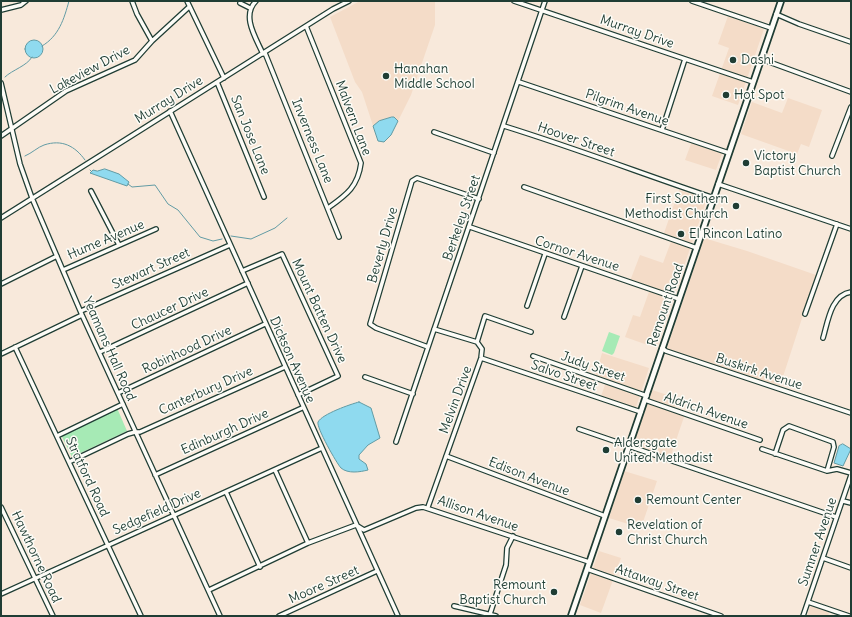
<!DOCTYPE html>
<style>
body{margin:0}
#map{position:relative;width:852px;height:617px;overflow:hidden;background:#f8e9db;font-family:Delius,sans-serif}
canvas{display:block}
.frame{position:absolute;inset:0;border:2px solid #1f3d34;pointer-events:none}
</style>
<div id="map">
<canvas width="852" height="617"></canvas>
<div class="frame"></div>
</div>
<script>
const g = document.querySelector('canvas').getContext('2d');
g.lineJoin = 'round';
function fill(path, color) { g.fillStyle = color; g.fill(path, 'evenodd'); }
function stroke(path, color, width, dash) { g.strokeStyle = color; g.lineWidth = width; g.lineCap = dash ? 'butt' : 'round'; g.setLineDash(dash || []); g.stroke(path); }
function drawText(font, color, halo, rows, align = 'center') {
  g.font = font + ' Delius,sans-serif'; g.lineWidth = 3; g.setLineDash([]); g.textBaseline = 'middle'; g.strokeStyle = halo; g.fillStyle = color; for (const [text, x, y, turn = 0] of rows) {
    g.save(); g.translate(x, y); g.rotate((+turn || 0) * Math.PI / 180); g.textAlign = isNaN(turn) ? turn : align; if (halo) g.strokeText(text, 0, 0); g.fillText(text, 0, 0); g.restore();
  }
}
fill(new Path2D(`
 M360,1H435V25L411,95L391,135L384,142L378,141L362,92L355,82L330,17Z
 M728,16L764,29L738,105L712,96L729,48L718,44Z
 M788,98L822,110L809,147L801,144L797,154L741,134L752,102L782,113Z
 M692,141L723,151L716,170L685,160Z
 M679,190L707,199L656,348L625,337L633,315L640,317L650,289L630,281L640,255L663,263L672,239L663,236Z
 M704,238L747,251L816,275L779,389L666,351Z
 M602,353L649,368L635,410L600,399L606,382L595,377Z
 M652,390L677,398L674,410L685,414L669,461L632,448Z
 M624,471L657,481L641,528L609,518Z
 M599,551L621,558L601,613L580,605Z
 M811,603L830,609L828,616H807Z`), '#f4dcc8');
fill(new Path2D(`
 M609,332L620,336L614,353L612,355L602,351Z
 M117,408L127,431L72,457L61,435Z`), '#a6eab5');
const water = new Path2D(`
 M25 49a9 9 0 1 1 18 0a9 9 0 1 1-18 0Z
 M392,117H394L398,121L391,135L384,142L378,141L373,126L379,121Z
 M105,169L119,174L129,182L127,186L90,173L93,170L97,171Z
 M359,402L371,408L380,438L368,445L359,455V459L366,464L368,470C360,472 348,474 341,468C337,464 316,427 318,422C322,414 351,404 359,402Z
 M843,444L851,449L843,466L834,463L839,446Z`);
fill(water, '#8fdaef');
stroke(water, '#629ba4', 1);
stroke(new Path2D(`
 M42,46C59,36 64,19 69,1
 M5,77C12,70 27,66 32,57
 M25,156C32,153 38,147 44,145C62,139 75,146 85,160
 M90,170L92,172
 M128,184L132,187L155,185L168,204L178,210L200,237L213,241L222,239
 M231,236L251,239L275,228L287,218`), '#629ba4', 1);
const minor = new Path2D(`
 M132,1L137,14L152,41
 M187,1L224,78
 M241,1L240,3L250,8
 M256,1C241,16 256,38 263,54
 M514,1L753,82
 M692,1L771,28
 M1,10L21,5L26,1
 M776,14L799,24L851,42
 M306,26L361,163C358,187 346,195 328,208
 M265,53L339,237
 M761,59L851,92
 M217,82L264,197
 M519,82L729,153
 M1,83L20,164L32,198L82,315L220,616
 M170,111L398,616
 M504,126C575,148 643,174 714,198
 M662,130L685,59
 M434,132L494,153
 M1,136L66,91L135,60L152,41L189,7
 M832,156L851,107
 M718,184L851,229
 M524,187L697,248
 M91,191L119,245
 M1,218L333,9L349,1
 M470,227L679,299
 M63,270L156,229
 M242,271L282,254L338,376L298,395
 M1,284L57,256
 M527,306L545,254
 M81,311L230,245
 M805,314L837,224
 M564,317L582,266
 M823,338C828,321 831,295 851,292
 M477,342L485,316L531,332
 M15,347L141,616
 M428,347L376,328L370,324L412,181L417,178L479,199
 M662,348L666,351L851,413
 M100,352L248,283
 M1,354L82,315
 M533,356L647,396
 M481,358L641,412
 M365,377L413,394
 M118,393L265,324
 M645,400L760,440
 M579,429L836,517
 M57,436L123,404
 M396,442L545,1
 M762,449L827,471L837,469L851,473
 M775,454L783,430L789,426L833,442L834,447L827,471
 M446,456L605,516
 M69,462L128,434L135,432H140L285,367
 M275,470L308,543
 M155,475L302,408
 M226,492L260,567
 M843,501L851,503
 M1,507L53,616
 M428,507L481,358L482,349L477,342L434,329
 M823,558L851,568
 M587,569L721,616
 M209,590L308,543L356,525L364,530L416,508L423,507L589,562
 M1,594L322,448
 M808,602L849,616
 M454,606L496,616
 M490,614L506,565L507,548L513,536
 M279,616L377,571
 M803,616L851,475`);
const major = new Path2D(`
 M571,616L781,1`);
stroke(minor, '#1f3d34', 6);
stroke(major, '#1f3d34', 8);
stroke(minor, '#fdfcf7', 3.5);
stroke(major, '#fdfcf7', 4.5);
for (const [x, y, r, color] of [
 [733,60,4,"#1f3d34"],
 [386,76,4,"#1f3d34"],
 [726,95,4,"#1f3d34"],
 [746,163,4,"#1f3d34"],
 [736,206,4,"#1f3d34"],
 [681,234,4,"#1f3d34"],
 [606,450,4,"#1f3d34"],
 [638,500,4,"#1f3d34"],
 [619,532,4,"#1f3d34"],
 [554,592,4,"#1f3d34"]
]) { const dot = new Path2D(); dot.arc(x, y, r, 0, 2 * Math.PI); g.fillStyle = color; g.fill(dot); stroke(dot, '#fdfcf7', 1.5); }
drawText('13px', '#1f3d34', '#fdfcf7', [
 ["Murray Drive",637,32,19],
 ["Lakeview Drive",90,70,-28],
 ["Murray Drive",169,100,-32],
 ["Pilgrim Avenue",627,108,19],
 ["Malvern Lane",353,118,69],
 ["San Jose Lane",250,135,68],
 ["Hoover Street",576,140,19],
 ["Inverness Lane",312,141,68],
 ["Berkeley Street",462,218,-71],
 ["Hume Avenue",106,240,-23],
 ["Beverly Drive",383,245,-74],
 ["Cornor Avenue",577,254,18],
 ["Stewart Street",151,269,-24],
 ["Remount Road",666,305,-71],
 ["Chaucer Drive",170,309,-25],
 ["Mount Batten Drive",319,311,65],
 ["Yeamans Hall Road",109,349,66],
 ["Robinhood Drive",187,350,-25],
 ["Dickson Avenue",292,360,66],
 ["Judy Street",593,367,19],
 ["Buskirk Avenue",759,372,18],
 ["Salvo Street",564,376,19],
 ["Canterbury Drive",206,391,-24],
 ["Melvin Drive",456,400,-70],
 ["Aldrich Avenue",706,411,19],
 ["Edinburgh Drive",225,432,-24],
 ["Stratford Road",87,477,65],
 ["Edison Avenue",529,477,21],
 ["Sedgefield Drive",157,512,-24],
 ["Allison Avenue",478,514,19],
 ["Sumner Avenue",818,542,-71],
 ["Hawthorne Road",36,557,65],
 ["Attaway Street",657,583,19],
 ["Moore Street",324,585,-24]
]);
drawText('13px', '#1f3d34', '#fdfcf7', [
 ["Dashi",741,60],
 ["Hanahan",394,69],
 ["Middle School",394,84],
 ["Hot Spot",734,95],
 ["Victory",754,156],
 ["Baptist Church",754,171],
 ["First Southern",728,199,"right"],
 ["Methodist Church",728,214,"right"],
 ["El Rincon Latino",689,234],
 ["Aldersgate",614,443],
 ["United Methodist",614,458],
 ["Remount Center",646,500],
 ["Revelation of",627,525],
 ["Christ Church",627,540],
 ["Remount",546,585,"right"],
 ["Baptist Church",546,600,"right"]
], 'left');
</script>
